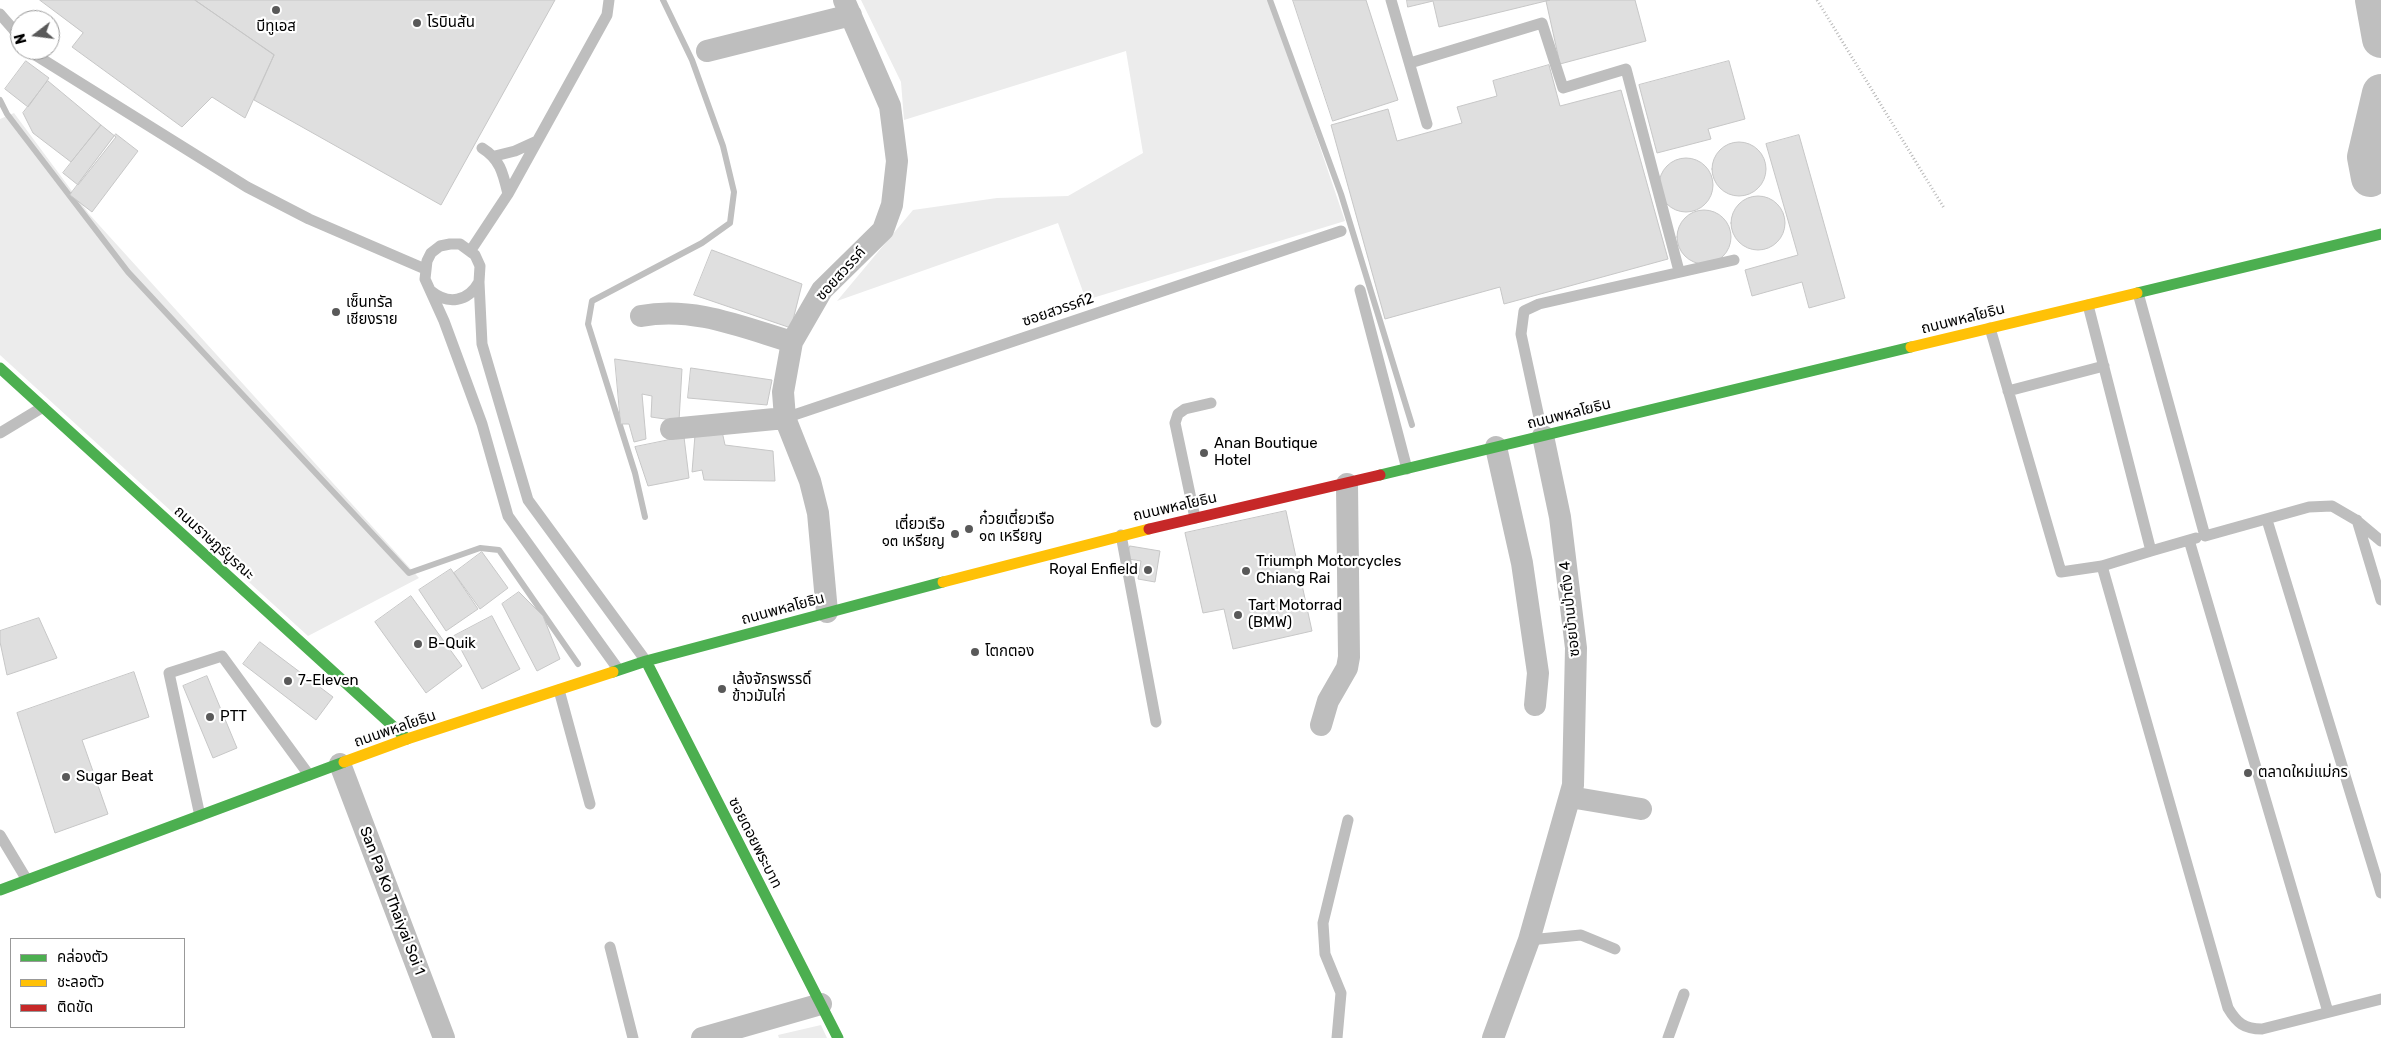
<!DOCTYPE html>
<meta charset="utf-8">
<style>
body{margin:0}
#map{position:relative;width:2381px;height:1038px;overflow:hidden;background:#fff;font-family:Rubik,"Noto Sans Thai",sans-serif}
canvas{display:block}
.legend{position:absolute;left:10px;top:938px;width:175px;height:90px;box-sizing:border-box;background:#fff;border:1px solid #999;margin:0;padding:6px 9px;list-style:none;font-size:15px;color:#000}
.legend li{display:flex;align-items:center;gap:10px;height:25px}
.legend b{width:25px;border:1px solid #999}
.north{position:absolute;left:10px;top:10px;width:50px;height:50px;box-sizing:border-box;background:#fff;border:1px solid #999;border-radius:50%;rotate:255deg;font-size:14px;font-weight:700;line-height:20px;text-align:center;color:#000}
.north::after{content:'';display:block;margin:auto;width:18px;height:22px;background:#595959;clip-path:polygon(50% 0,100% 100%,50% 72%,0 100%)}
</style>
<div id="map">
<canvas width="2381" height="1038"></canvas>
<ul class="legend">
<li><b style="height:6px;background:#4caf50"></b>คล่องตัว</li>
<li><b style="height:6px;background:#ffc107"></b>ชะลอตัว</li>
<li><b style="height:6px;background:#c62828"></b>ติดขัด</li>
</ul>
<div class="north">N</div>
</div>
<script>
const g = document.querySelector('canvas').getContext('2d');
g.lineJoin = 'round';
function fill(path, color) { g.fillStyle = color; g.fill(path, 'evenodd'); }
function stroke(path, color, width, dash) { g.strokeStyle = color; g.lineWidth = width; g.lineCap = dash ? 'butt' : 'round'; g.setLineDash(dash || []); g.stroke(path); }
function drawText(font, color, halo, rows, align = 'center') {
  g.font = font + ' Rubik,"Noto Sans Thai",sans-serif'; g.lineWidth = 4.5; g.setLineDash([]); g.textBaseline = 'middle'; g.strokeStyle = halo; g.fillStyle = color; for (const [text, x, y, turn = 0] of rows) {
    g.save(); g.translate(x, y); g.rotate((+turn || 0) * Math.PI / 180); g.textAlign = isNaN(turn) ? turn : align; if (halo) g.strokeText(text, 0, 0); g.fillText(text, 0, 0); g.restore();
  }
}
fill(new Path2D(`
 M861,0H1270L1345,221L1086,300L1058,223L837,301L913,210L997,198L1068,196L1143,153L1126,51L904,120L901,82Z
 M14,113L89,214L419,578L308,636L0,355V119Z
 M821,1025L827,1038H779L778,1035Z`), '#ececec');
stroke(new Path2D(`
 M1270,0L1341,194L1412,425
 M0,100L7,114L128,272L409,573L480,548L499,550L578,664
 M645,517L635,473L588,324L592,301L702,243L730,223L734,192L723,146L692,60L663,0`), '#bfbfbf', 6);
stroke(new Path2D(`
 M2374,0L2381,39
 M2370,178L2366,157L2381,93`), '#bfbfbf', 38);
const building = new Path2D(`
 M40,0H195L274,55L245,118L212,97L182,127L72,47L83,33Z
 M195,0H555L441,205L254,100L274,55Z
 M1293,0H1366L1398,100L1333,121Z
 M1407,0H1550L1439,27L1433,1L1408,7Z
 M1550,0H1635L1646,41L1560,64L1546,1Z
 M26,61L49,78L28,107L5,89Z
 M1729,61L1745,119L1708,129L1711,139L1657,153L1639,85Z
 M1549,65L1560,106L1621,90L1668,259L1504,304L1500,287L1385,319L1331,125L1388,109L1397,141L1462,123L1457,107L1497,96L1493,81Z
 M48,81L101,125L71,162L33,133L23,113Z
 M101,125L116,137L78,185L63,173Z
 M116,134L138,151L92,212L70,195Z
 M1799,135L1845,298L1809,308L1802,282L1752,296L1745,270L1798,255L1766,144Z
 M1712 169a27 27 0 1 1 54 0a27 27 0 1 1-54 0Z
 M1659 185a27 27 0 1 1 54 0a27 27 0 1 1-54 0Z
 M1731 223a27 27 0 1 1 54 0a27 27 0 1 1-54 0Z
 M1677 237a27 27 0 1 1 54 0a27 27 0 1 1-54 0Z
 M712,250L802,284L791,328L694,295Z
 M615,359L682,369L679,421L651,417L652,396L642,394L646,439L634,442L629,424H621Z
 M691,368L772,380L767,405L688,398Z
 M722,431L725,445L773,451L775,481L704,480L702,470L692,472L695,435Z
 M684,437L689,478L648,486L635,447Z
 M1286,511L1312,631L1233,649L1224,609L1203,613L1185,533Z
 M1130,546L1160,551L1155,582L1138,579L1141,561L1128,559Z
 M482,552L508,588L480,609L454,573Z
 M451,569L478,609L446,631L419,590Z
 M519,592L543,616L560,659L537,671L502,604Z
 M411,596L462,666L426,693L375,622Z
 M492,616L520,669L482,689L454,636Z
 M39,618L57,658L7,675L0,642V631Z
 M260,642L333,697L316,720L243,664Z
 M134,672L149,717L82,740L108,814L55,833L17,713Z
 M207,676L237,748L213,758L183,686Z`);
fill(building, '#dfdfdf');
stroke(building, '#c7c7c7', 1);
stroke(new Path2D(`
 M1817,0L1944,208`), '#b9b9b9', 3, [1, 2.5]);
stroke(new Path2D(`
 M1391,0L1427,124
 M0,14L20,37
 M31,50L37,56L247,187L309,219L425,269
 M1410,63L1542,23L1563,88L1626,69L1679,271
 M482,148C500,159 503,173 508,194
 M495,156L515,151L537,141
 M471,250L508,194L607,15L609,0
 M1360,290L1407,469
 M431,291C448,305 468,302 479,282
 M2138,293L2205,536L2309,507L2332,506L2356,520L2381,541
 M1990,328L2061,572L2102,566L2151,551L2088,305
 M2008,391L2104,366
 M785,418L1341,231
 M0,433L43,407
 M1543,436L1521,334L1524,311L1539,304L1734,260
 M1195,518L1175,423L1178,414L1185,409L1211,403
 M2267,520L2381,893
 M2357,520L2381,600
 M1121,535L1156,722
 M2189,540L2328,1012
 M2151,551L2196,538
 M2102,566L2228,1008C2237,1023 2244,1029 2262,1029L2381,999
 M618,669L508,516L482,424L444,321L425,279L427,261L431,253L440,246L450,244H460L475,255L480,266L479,282L482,344L528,500L646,661
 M559,690L590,804
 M200,816L169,673L222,656L309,775
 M0,835L27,880
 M1529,940L1581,935L1615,949
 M610,947L633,1038
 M1337,1038L1341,993L1325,954L1323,923L1348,820
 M1668,1038L1684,994`), '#bebebe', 11);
stroke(new Path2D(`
 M707,51L851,15
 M641,316C693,306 742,327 792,342
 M671,429L785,418
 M1496,447L1522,563L1538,673L1535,705
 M827,612L818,513L810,481L785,418L783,392L792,342L822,290L883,230L892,205L897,161L890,106L844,0
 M1321,725L1328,701L1347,668L1349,657L1347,484
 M340,764L444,1038
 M1570,797L1641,809
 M702,1038L821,1004
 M1493,1038L1529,940L1573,785L1576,648L1560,517L1543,436`), '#bebebe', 22);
stroke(new Path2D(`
 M2137,293L2381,234
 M0,368L407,739
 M1380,475L1911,347
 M646,661L838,1038
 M613,672L646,661L943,582
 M0,890L344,762`), '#4caf50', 11);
stroke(new Path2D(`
 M1911,347L2137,293
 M943,582L1149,529
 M344,762L407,739L613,672`), '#ffc107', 11);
stroke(new Path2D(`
 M1149,529L1380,475`), '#c62828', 11);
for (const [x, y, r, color] of [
 [276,10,5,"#595959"],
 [417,23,5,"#595959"],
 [336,312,5,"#595959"],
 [1204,453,5,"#595959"],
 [969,529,5,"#595959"],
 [955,534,5,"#595959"],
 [1148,570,5,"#595959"],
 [1246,571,5,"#595959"],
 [1238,615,5,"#595959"],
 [418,644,5,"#595959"],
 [975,652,5,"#595959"],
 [288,681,5,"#595959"],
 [722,689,5,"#595959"],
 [210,717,5,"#595959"],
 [2248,773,5,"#595959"],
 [66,777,5,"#595959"]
]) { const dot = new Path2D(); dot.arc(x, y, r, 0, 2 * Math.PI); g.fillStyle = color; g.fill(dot); stroke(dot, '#fff', 2); }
drawText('15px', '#000', '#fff', [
 ["โรบินสัน",427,23],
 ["บีทูเอส",276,27,"center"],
 ["เซ็นทรัล",346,303],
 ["เชียงราย",346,320],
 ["Anan Boutique",1214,444],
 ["Hotel",1214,461],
 ["ก๋วยเตี๋ยวเรือ",979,520],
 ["๑๓ เหรียญ",979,537],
 ["เตี๋ยวเรือ",945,525,"right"],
 ["๑๓ เหรียญ",945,542,"right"],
 ["Triumph Motorcycles",1256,562],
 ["Chiang Rai",1256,579],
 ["Royal Enfield",1138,570,"right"],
 ["Tart Motorrad",1248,606],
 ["(BMW)",1248,623],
 ["B-Quik",428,644],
 ["โตกตอง",985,652],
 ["เล้งจักรพรรดิ์",732,680],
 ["ข้าวมันไก่",732,697],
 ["7-Eleven",298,681],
 ["PTT",220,717],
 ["ตลาดใหม่แม่กร",2258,773],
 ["Sugar Beat",76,777]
], 'left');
drawText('15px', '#000', '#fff', [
 ["ซอยสวรรค์",841,274,-48],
 ["ซอยสวรรค์2",1058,310,-19],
 ["ถนนพหลโยธิน",1963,319,-14],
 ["ถนนพหลโยธิน",1569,414,-14],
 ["ถนนพหลโยธิน",1175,507,-13],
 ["ถนนราษฎร์บูรณะ",214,543,42],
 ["ถนนพหลโยธิน",783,609,-15],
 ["ซอยบ้านป่าตึง 4",1570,609,-96],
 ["ถนนพหลโยธิน",395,729,-19],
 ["ซอยดอยพระบาท",755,843,63],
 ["San Pa Ko Thaiyai Soi 1",392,901,69]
]);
</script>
